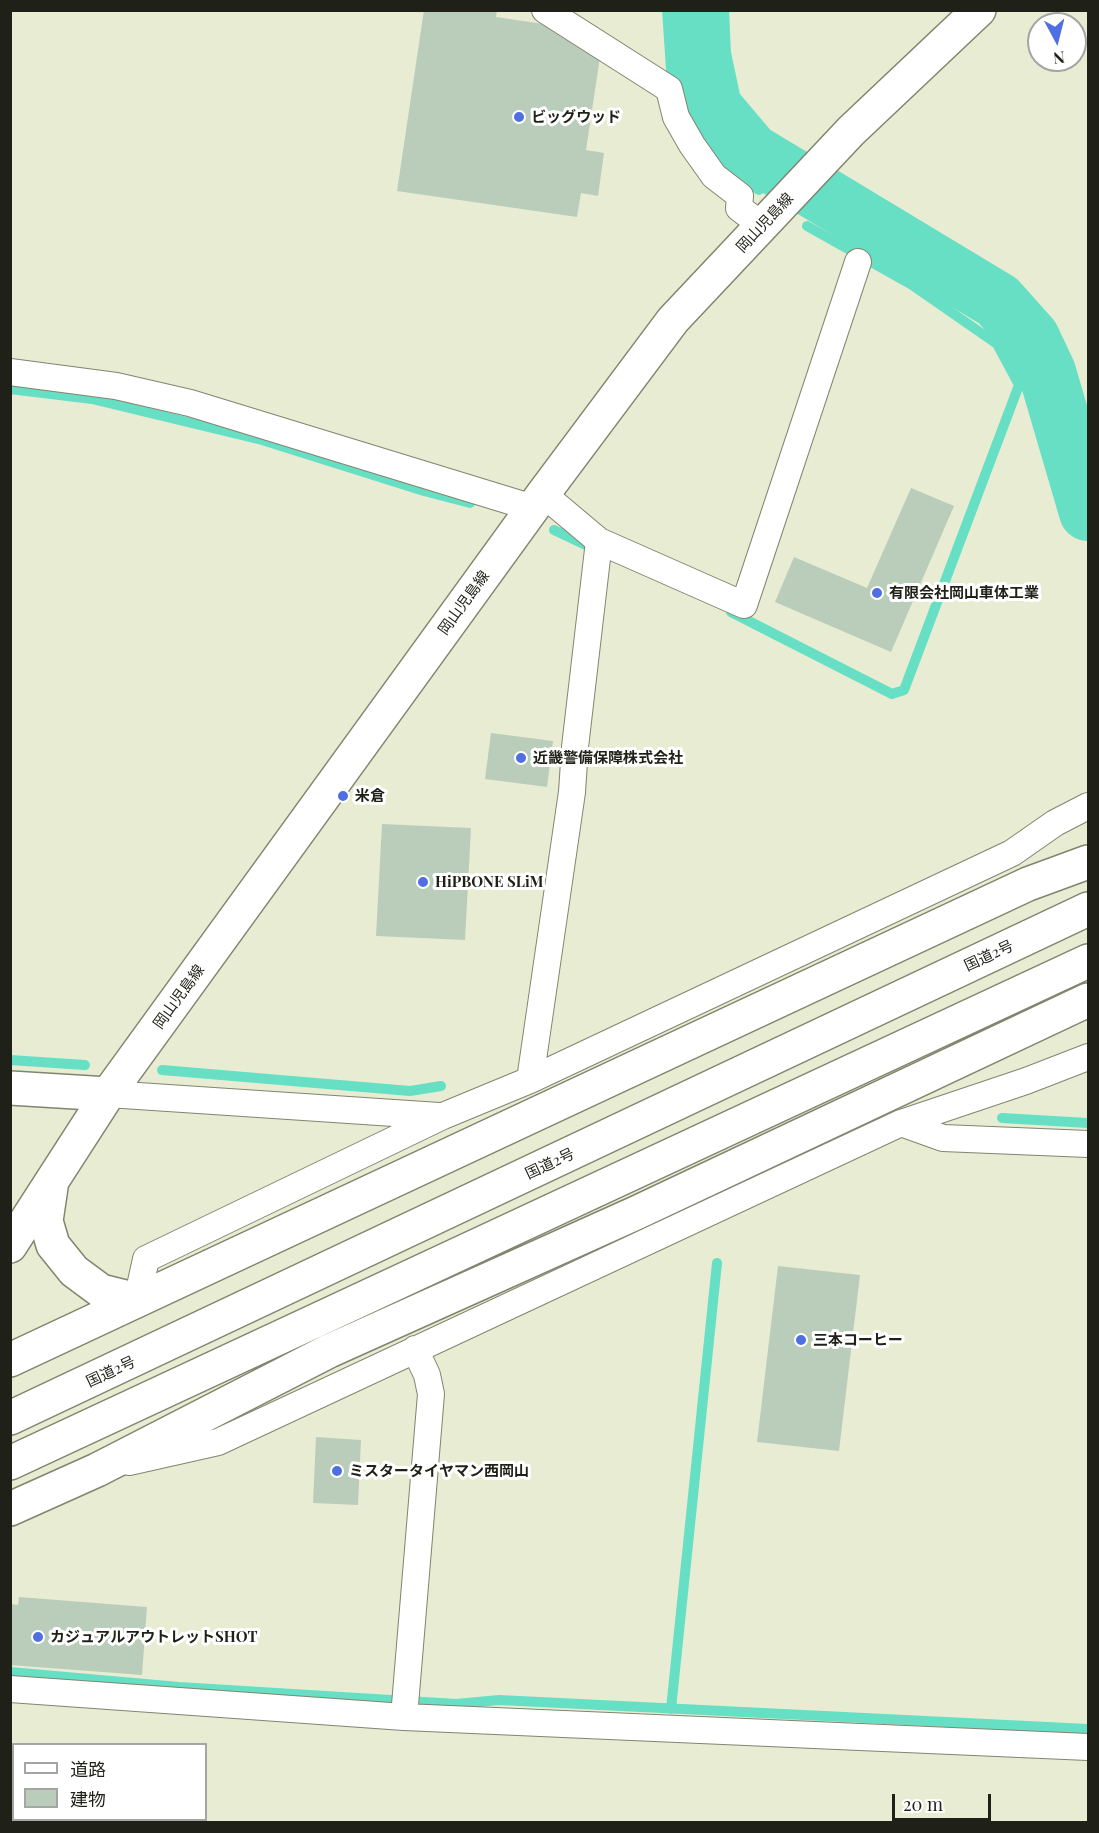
<!DOCTYPE html>
<meta charset="utf-8">
<style>
body{margin:0}
#map{position:relative;width:1099px;height:1833px;overflow:hidden;background:#e8ecd3;font-family:"Playfair Display","Noto Sans JP",serif}
canvas{display:block}
.frame{position:absolute;inset:0;border:12px solid #1f2118;pointer-events:none}
.legend{position:absolute;left:12px;top:1743px;width:195px;height:78px;box-sizing:border-box;background:#fff;border:2px solid #a5a6a3;margin:0;padding:8px 10px;list-style:none;font-size:18px;color:#1f2118}
.legend li{display:flex;align-items:center;gap:12px;height:30px}
.legend b{width:30px;border:2px solid #a5a6a3}
.north{position:absolute;left:1027px;top:12px;width:60px;height:60px;box-sizing:border-box;background:#fff;border:2px solid #a5a6a3;border-radius:50%;rotate:173deg;font-size:16px;font-weight:700;line-height:24px;text-align:center;color:#1f2118}
.north::after{content:'';display:block;margin:auto;width:21px;height:27px;background:#4f6fe3;clip-path:polygon(50% 0,100% 100%,50% 72%,0 100%)}
.scale{position:absolute;left:892px;top:1794px;width:99px;height:27px;box-sizing:border-box;border:3px solid #1f2118;border-top:0;padding-left:8px;font-size:18px;line-height:21px;white-space:nowrap;color:#1f2118;-webkit-text-stroke:4px #fff;paint-order:stroke}
</style>
<div id="map">
<canvas width="1099" height="1833"></canvas>
<div class="frame"></div>
<ul class="legend">
<li><b style="height:8px;background:#fff"></b>道路</li>
<li><b style="height:16px;background:#bacdba"></b>建物</li>
</ul>
<div class="north">N</div>
<div class="scale">20 m</div>
</div>
<script>
const g = document.querySelector('canvas').getContext('2d');
g.lineJoin = 'round';
function stroke(path, color, width, dash) { g.strokeStyle = color; g.lineWidth = width; g.lineCap = dash ? 'butt' : 'round'; g.setLineDash(dash || []); g.stroke(path); }
function fill(path, color) { g.fillStyle = color; g.fill(path, 'evenodd'); }
function drawText(font, color, halo, rows, align = 'center') {
  g.font = font + ' "Playfair Display","Noto Sans JP",serif'; g.lineWidth = 6; g.setLineDash([]); g.textBaseline = 'middle'; g.strokeStyle = halo; g.fillStyle = color; for (const [text, x, y, turn = 0] of rows) {
    g.save(); g.translate(x, y); g.rotate((+turn || 0) * Math.PI / 180); g.textAlign = isNaN(turn) ? turn : align; if (halo) g.strokeText(text, 0, 0); g.fillText(text, 0, 0); g.restore();
  }
}
stroke(new Path2D(`
 M667,10L671,69L678,89
 M705,143L710,151L759,190
 M10,389L92,399L262,440L424,491L470,503
 M554,530L592,548
 M731,612L892,694L904,690L1019,385L997,344L912,285L807,226
 M10,1060L85,1065
 M162,1070L410,1091L441,1086
 M1002,1118L1088,1123
 M10,1672L179,1687L456,1704L499,1700L1088,1729
 M671,1709L717,1263`), '#67dfc5', 10);
stroke(new Path2D(`
 M700,10L702,55L713,107L751,152L998,301L1031,338L1047,372L1088,512`), '#67dfc5', 58);
fill(new Path2D(`
 M424,10H497L496,17L564,27L600,57L586,150L604,153L598,196L581,193L577,217L397,191Z
 M911,488L954,506L891,652L775,602L794,557L867,588Z
 M491,733L553,741L547,787L485,779Z
 M382,824L471,828L465,940L376,936Z
 M778,1266L860,1275L839,1451L757,1442Z
 M316,1437L361,1440L358,1505L313,1503Z
 M19,1597L147,1607L142,1675L10,1665V1604L18,1605Z`), '#bacdba');
const street = new Path2D(`
 M545,10L669,89L676,117L692,145L714,176L740,196L739,208L763,226
 M10,372L116,386L190,403L533,508
 M543,494L599,541L744,605L858,262
 M530,1080L572,792L575,747L599,541
 M108,1094L439,1116
 M901,1123L943,1138L1088,1144
 M137,1300L146,1259L443,1116L530,1080L1012,853L1055,823L1088,806
 M129,1462L218,1442L901,1123L1026,1081L1088,1057
 M10,1689L404,1717L1088,1747
 M404,1717L431,1394L427,1375L415,1349`);
const secondary = new Path2D(`
 M10,1088L108,1094`);
const primary = new Path2D(`
 M51,1187L46,1221L53,1245L74,1271L101,1291L137,1300
 M10,1246L108,1094L543,494L673,320L851,131L979,10`);
const highway = new Path2D(`
 M10,1360L1028,884L1088,862
 M10,1418L1088,909
 M10,1463L1088,961
 M10,1509L97,1470L329,1351L636,1213L1088,1000`);
stroke(street, '#81856e', 28);
stroke(secondary, '#81856e', 36);
stroke(primary, '#81856e', 36);
stroke(highway, '#81856e', 36);
stroke(street, '#fff', 26);
stroke(secondary, '#fff', 33);
stroke(primary, '#fff', 33);
stroke(highway, '#fff', 33);
for (const [x, y, r, color] of [
 [519,117,6,"#4f6fe3"],
 [877,593,6,"#4f6fe3"],
 [521,758,6,"#4f6fe3"],
 [343,796,6,"#4f6fe3"],
 [423,882,6,"#4f6fe3"],
 [801,1340,6,"#4f6fe3"],
 [337,1471,6,"#4f6fe3"],
 [38,1637,6,"#4f6fe3"]
]) { const dot = new Path2D(); dot.arc(x, y, r, 0, 2 * Math.PI); g.fillStyle = color; g.fill(dot); stroke(dot, '#fff', 2); }
drawText('bold 15px', '#1f2118', '#fff', [
 ["ビッグウッド",531,117],
 ["有限会社岡山車体工業",889,593],
 ["近畿警備保障株式会社",533,758],
 ["米倉",355,796],
 ["HiPBONE SLiM",435,882],
 ["三本コーヒー",813,1340],
 ["ミスタータイヤマン西岡山",349,1471],
 ["カジュアルアウトレットSHOT",50,1637]
], 'left');
drawText('15px', '#1f2118', '#fff', [
 ["岡山児島線",765,223,-47],
 ["岡山児島線",464,603,-54],
 ["国道2号",989,956,-25],
 ["岡山児島線",179,997,-54],
 ["国道2号",550,1164,-25],
 ["国道2号",111,1372,-25]
]);
</script>
